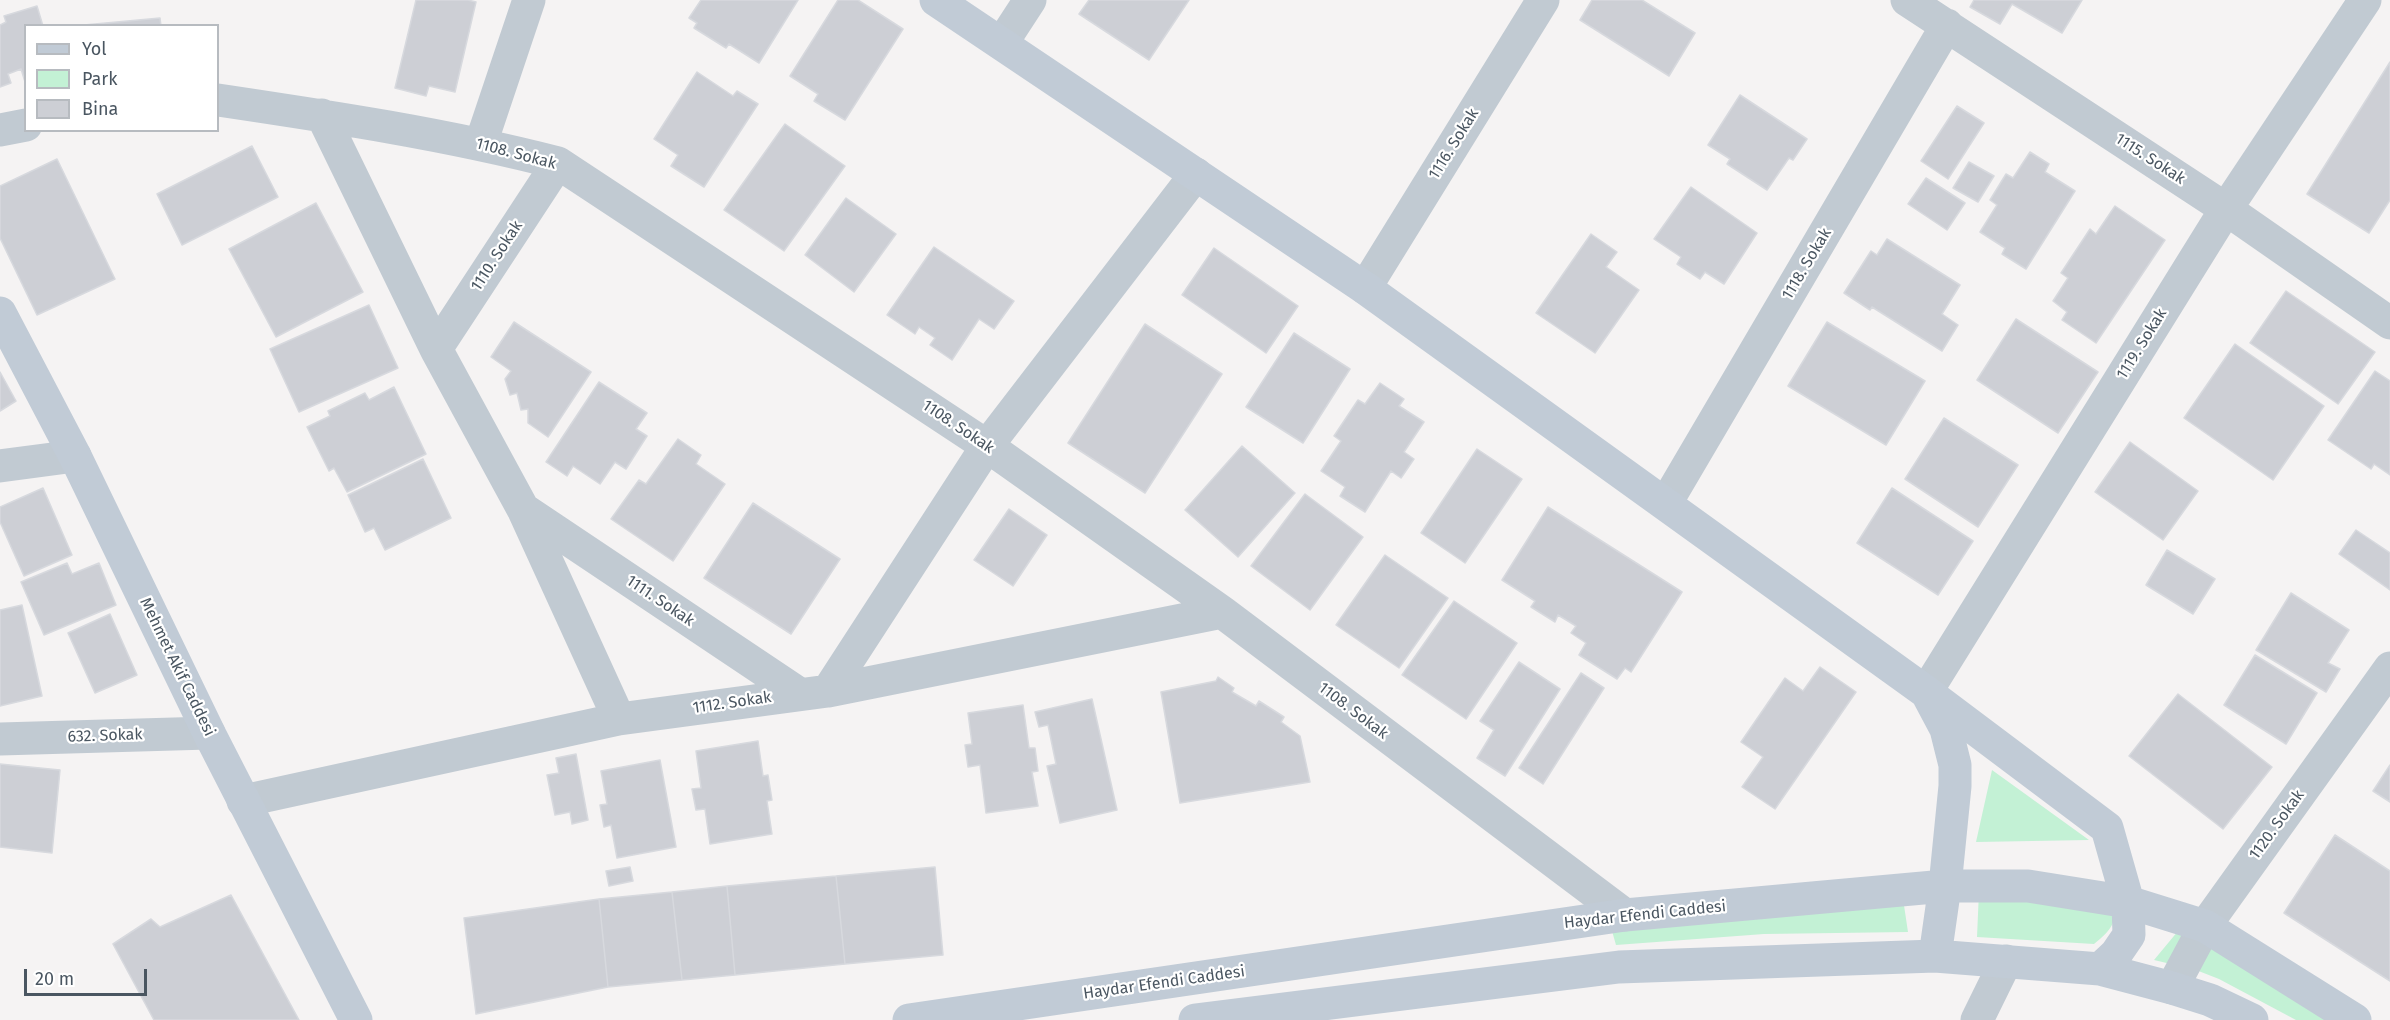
<!DOCTYPE html>
<style>
body{margin:0}
#map{position:relative;width:2390px;height:1020px;overflow:hidden;background:#f5f3f3;font-family:"Fira Sans",sans-serif}
canvas{display:block}
.legend{position:absolute;left:24px;top:24px;width:195px;height:108px;box-sizing:border-box;background:#fff;border:2px solid #b7bbc0;margin:0;padding:8px 10px;list-style:none;font-size:18px;color:#4a5661}
.legend li{display:flex;align-items:center;gap:12px;height:30px}
.legend b{width:30px;border:2px solid #b7bbc0}
.scale{position:absolute;left:24px;top:969px;width:123px;height:27px;box-sizing:border-box;border:3px solid #4a5661;border-top:0;padding-left:8px;font-size:18px;line-height:21px;white-space:nowrap;color:#4a5661;-webkit-text-stroke:4px #fff;paint-order:stroke}
</style>
<div id="map">
<canvas width="2390" height="1020"></canvas>
<ul class="legend">
<li><b style="height:8px;background:#c1cbd6"></b>Yol</li>
<li><b style="height:16px;background:#c3f1d5"></b>Park</li>
<li><b style="height:16px;background:#cdcfd5"></b>Bina</li>
</ul>
<div class="scale">20 m</div>
</div>
<script>
const g = document.querySelector('canvas').getContext('2d');
g.lineJoin = 'round';
function fill(path, color) { g.fillStyle = color; g.fill(path, 'evenodd'); }
function stroke(path, color, width, dash) { g.strokeStyle = color; g.lineWidth = width; g.lineCap = dash ? 'butt' : 'round'; g.setLineDash(dash || []); g.stroke(path); }
function drawText(font, color, halo, rows, align = 'center') {
  g.font = font + ' "Fira Sans",sans-serif'; g.lineWidth = 4.5; g.setLineDash([]); g.textBaseline = 'middle'; g.strokeStyle = halo; g.fillStyle = color; for (const [text, x, y, turn = 0] of rows) {
    g.save(); g.translate(x, y); g.rotate((+turn || 0) * Math.PI / 180); g.textAlign = isNaN(turn) ? turn : align; if (halo) g.strokeText(text, 0, 0); g.fillText(text, 0, 0); g.restore();
  }
}
fill(new Path2D(`
 M1992,770L2089,840L1976,842Z
 M1979,891L2118,900C2115,923 2113,929 2094,944L1977,937Z
 M1902,892L1908,932L1764,934L1616,945L1612,931Z
 M2193,913L2358,1020H2296L2219,979L2196,970L2154,960Z`), '#c3f1d5');
const building = new Path2D(`
 M416,0H468L476,2L455,92L429,86L426,96L395,88Z
 M701,0H798L759,63L729,44L726,48L694,28L697,23L689,18Z
 M838,0H858L903,29L845,120L814,101L818,94L790,76Z
 M1089,0H1189L1149,60L1079,14Z
 M1592,0H1642L1695,33L1669,76L1580,20Z
 M1974,0H2082L2062,33L2012,4L2000,24L1970,7Z
 M37,6L43,26H26V85L21,69L8,74L11,83L0,87V25L6,22L4,16Z
 M160,18L161,26L84,25Z
 M2390,62V200L2369,233L2307,194Z
 M697,72L733,96L737,91L758,104L704,187L671,166L678,155L654,139Z
 M1740,95L1807,139L1793,160L1789,158L1767,190L1727,164L1730,159L1708,145Z
 M1957,106L1984,123L1948,179L1921,161Z
 M785,124L845,166L784,251L724,210Z
 M252,146L278,197L182,245L157,194Z
 M2030,152L2049,164L2045,172L2075,191L2026,269L2002,254L2005,248L1980,232L1997,205L1990,200L2006,174L2013,178Z
 M57,159L115,279L37,315L0,238V186Z
 M1969,162L1994,176L1978,202L1953,188Z
 M1926,178L1965,203L1947,230L1908,204Z
 M1691,187L1757,233L1724,284L1705,272L1700,279L1677,264L1681,257L1654,239Z
 M846,198L896,234L854,292L805,255Z
 M316,203L363,292L276,337L229,249Z
 M2115,206L2165,240L2096,343L2062,320L2067,312L2053,301L2068,278L2061,273L2090,229L2096,234Z
 M1591,234L1617,252L1606,267L1639,290L1595,353L1536,313Z
 M1887,239L1960,285L1942,314L1958,325L1942,351L1872,307L1870,310L1844,293L1871,251L1877,255Z
 M934,247L1014,301L994,329L979,319L952,360L930,345L935,338L919,327L915,334L887,315Z
 M1214,248L1298,306L1266,353L1182,295Z
 M2286,291L2375,352L2338,404L2250,343Z
 M369,305L398,368L299,412L270,349Z
 M2016,319L2098,372L2058,433L1977,380Z
 M514,322L591,372L548,437L528,423V409L521,410L517,393L510,395L505,379L511,371L491,357Z
 M1827,322L1925,381L1886,445L1788,386Z
 M1145,324L1222,374L1145,493L1068,443Z
 M1294,333L1350,369L1303,443L1246,407Z
 M2235,344L2324,406L2273,480L2184,418Z
 M2375,371L2390,381V475L2374,464L2371,469L2328,440Z
 M0,372L16,401L0,411Z
 M599,382L647,413L636,429L647,436L626,469L615,462L600,484L573,466L567,476L546,462Z
 M1380,383L1404,399L1399,406L1424,422L1404,452L1414,459L1401,478L1391,471L1365,512L1340,496L1345,487L1321,471L1341,441L1334,436L1358,400L1365,404Z
 M394,387L426,454L347,492L334,468L329,471L307,427L330,416L328,411L365,393L369,400Z
 M1944,418L2018,465L1978,527L1905,479Z
 M678,439L701,455L696,464L725,484L673,561L611,519L639,480L646,484Z
 M2130,442L2198,491L2163,540L2095,492Z
 M1242,446L1295,493L1238,557L1185,510Z
 M1477,449L1522,479L1465,563L1421,533Z
 M423,459L451,518L385,550L374,528L365,532L348,495Z
 M43,488L72,555L24,576L0,522V507Z
 M1892,488L1973,541L1938,595L1857,543Z
 M1305,494L1363,537L1310,610L1251,566Z
 M753,503L840,559L791,634L704,578Z
 M1548,507L1682,592L1631,672L1625,668L1617,679L1579,655L1586,643L1571,633L1576,626L1558,615L1555,622L1531,607L1535,601L1502,580Z
 M1009,509L1047,535L1013,586L974,560Z
 M2356,530L2390,553V590L2339,554Z
 M2167,550L2215,579L2193,614L2146,585Z
 M1385,555L1448,598L1399,668L1336,625Z
 M67,563L72,574L99,563L116,605L44,635L21,582Z
 M2291,593L2349,630L2328,663L2340,669L2326,692L2256,650Z
 M1454,601L1517,643L1466,719L1402,675Z
 M22,605L42,696L0,706V610Z
 M110,614L137,675L95,693L68,633Z
 M2255,655L2317,693L2286,744L2224,705Z
 M1519,662L1560,689L1505,776L1477,758L1494,730L1480,721Z
 M1820,667L1856,692L1775,809L1742,787L1763,757L1741,742L1785,678L1803,691Z
 M1581,673L1604,688L1543,784L1519,768Z
 M1218,677L1234,688L1232,692L1256,706L1259,701L1284,717L1281,722L1300,736L1310,782L1180,803L1161,692L1216,681Z
 M2178,694L2272,767L2223,829L2129,756Z
 M1092,699L1117,810L1060,823L1047,766L1056,764L1048,725L1039,727L1035,712Z
 M1023,705L1029,748H1035L1038,771L1032,772L1038,806L986,813L980,765L968,767L965,745L972,744L968,713Z
 M758,741L763,776L768,775L772,800L767,801L772,834L710,844L705,809L696,810L692,789L701,788L696,751Z
 M576,754L588,820L572,824L570,812L555,815L547,775L559,773L556,758Z
 M660,760L676,847L617,858L611,825L604,827L600,805L607,804L601,771Z
 M0,764L60,770L52,853L0,847Z
 M2390,765V802L2373,791Z
 M2335,835L2390,871V981L2284,913Z
 M630,867L633,881L609,886L606,871Z
 M935,867L943,955L845,964L836,876Z
 M836,876L845,964L735,975L727,886Z
 M727,886L735,975L682,980L672,892Z
 M672,892L682,980L608,987L599,899Z
 M231,895L299,1020H154L113,944L151,919L160,927Z
 M599,899L608,987L476,1014L464,918Z`);
fill(building, '#cdcfd5');
stroke(building, '#d7d9de', 1.5);
stroke(new Path2D(`
 M1907,0L2226,209L2390,323
 M1002,43L1030,0
 M218,100C332,117 446,134 558,163L987,446L1222,612L1625,915
 M322,115L436,349L523,509L619,719
 M0,130L26,125
 M481,143L529,0
 M1365,288L1543,0
 M436,349L558,163
 M0,466L75,456
 M1666,503L1947,25
 M523,509L798,693
 M828,691L987,446L1196,174
 M1926,692L2226,209L2365,0
 M0,739L209,733
 M243,801L619,719L828,691L1222,612
 M2172,988L2205,926L2390,668
 M1977,1020L2006,961`), '#c1cad2', 33);
stroke(new Path2D(`
 M936,0L1365,288L1926,692L2107,828L2128,902L2129,935L2116,954L2100,969
 M0,313L75,456L209,733L356,1020
 M1929,697L1946,729L1955,765V786L1945,886L1935,956
 M909,1020L1625,915L1945,886H2028L2128,902L2205,926L2355,1020
 M1195,1020L1619,967L1935,956L2100,969L2172,988L2210,1000L2252,1020`), '#c1cbd6', 33);
drawText('16px', '#4a5661', '#fff', [
 ["1116. Sokak",1454,144,-58],
 ["1108. Sokak",516,154,15],
 ["1115. Sokak",2150,159,33],
 ["1110. Sokak",497,256,-57],
 ["1118. Sokak",1807,264,-59],
 ["1119. Sokak",2142,344,-58],
 ["1108. Sokak",958,427,34],
 ["1111. Sokak",660,601,34],
 ["Mehmet Akif Caddesi",177,667,64],
 ["1112. Sokak",732,703,-8],
 ["1108. Sokak",1353,711,37],
 ["632. Sokak",105,736,-2],
 ["1120. Sokak",2277,825,-54],
 ["Haydar Efendi Caddesi",1645,915,-6],
 ["Haydar Efendi Caddesi",1164,983,-8]
]);
</script>
